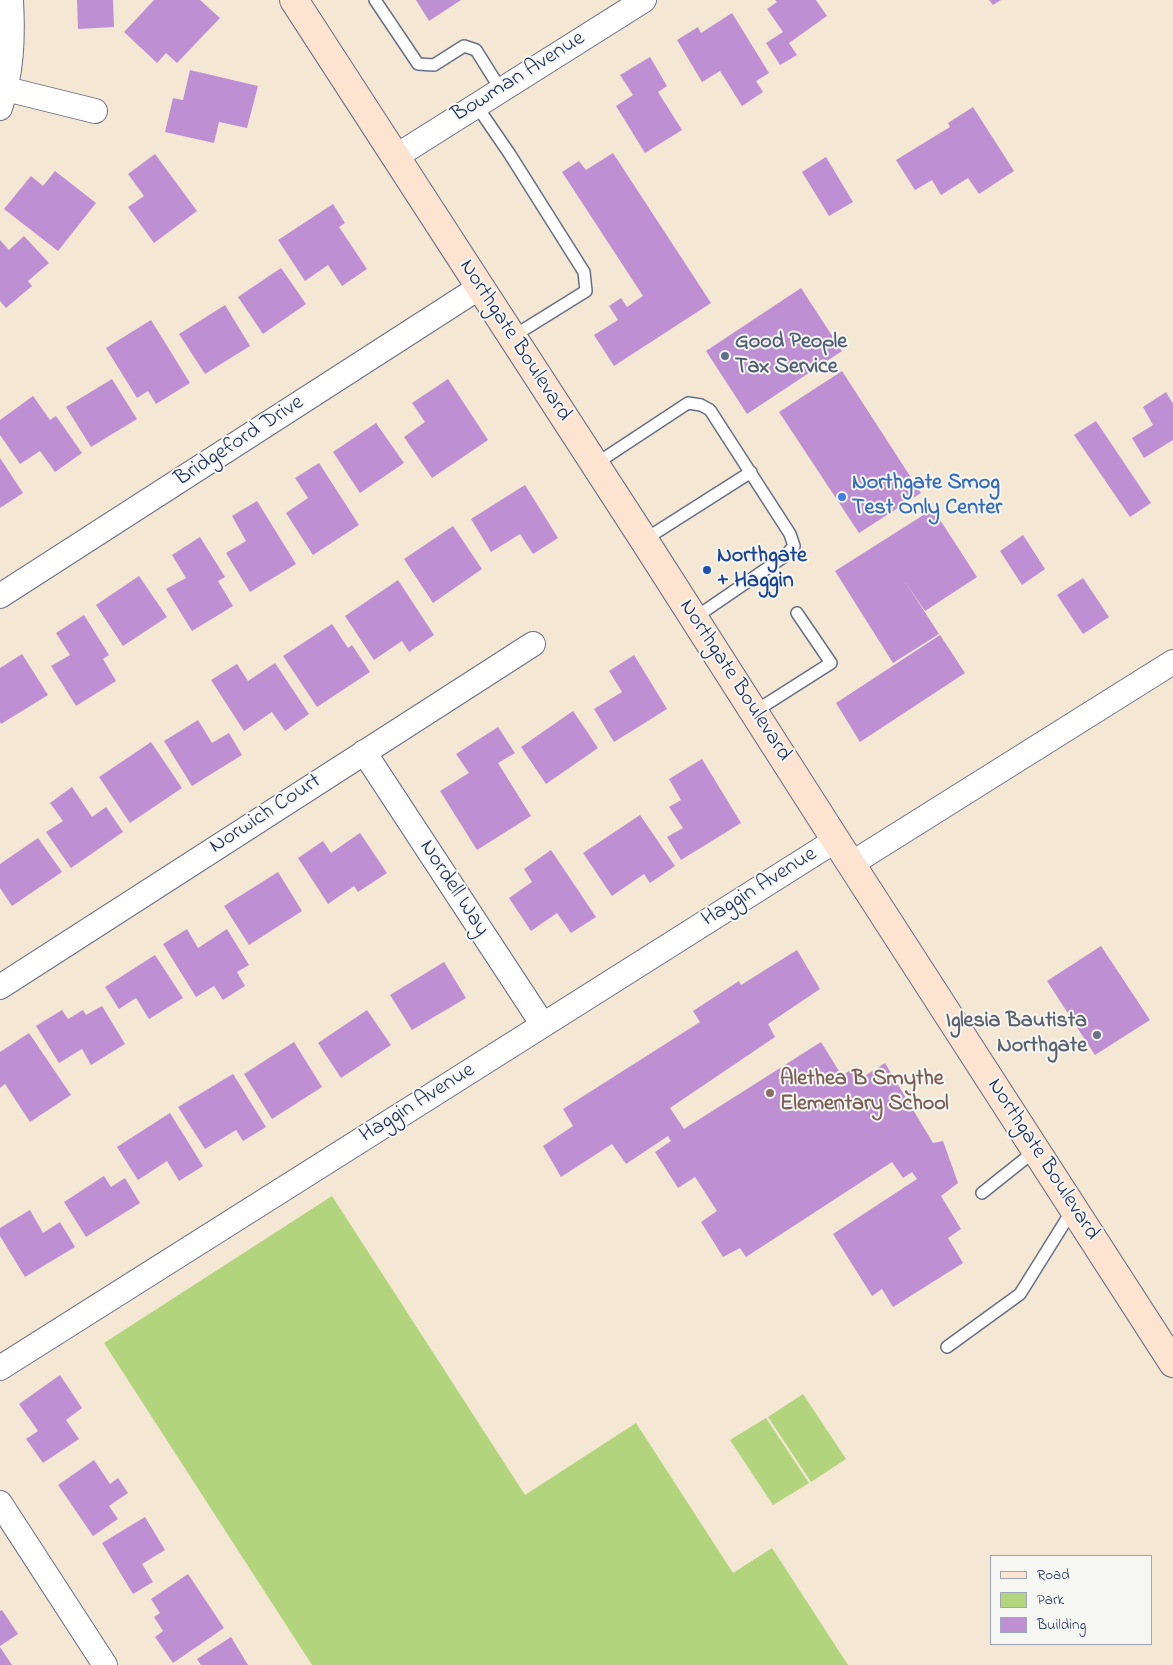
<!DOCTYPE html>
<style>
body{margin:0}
#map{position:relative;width:1173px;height:1665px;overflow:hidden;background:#f4e7d4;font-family:"Indie Flower",sans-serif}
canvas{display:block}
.legend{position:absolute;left:990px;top:1555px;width:162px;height:90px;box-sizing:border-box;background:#f6f6f2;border:1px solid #9ea6b7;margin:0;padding:6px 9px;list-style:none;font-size:15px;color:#1b2f5e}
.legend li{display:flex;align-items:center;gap:10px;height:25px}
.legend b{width:25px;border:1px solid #9ea6b7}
</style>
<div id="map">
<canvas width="1173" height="1665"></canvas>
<ul class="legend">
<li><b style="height:6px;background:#fde4d1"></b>Road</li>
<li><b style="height:14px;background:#b2d47c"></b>Park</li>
<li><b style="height:14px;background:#bf8fd4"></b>Building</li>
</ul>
</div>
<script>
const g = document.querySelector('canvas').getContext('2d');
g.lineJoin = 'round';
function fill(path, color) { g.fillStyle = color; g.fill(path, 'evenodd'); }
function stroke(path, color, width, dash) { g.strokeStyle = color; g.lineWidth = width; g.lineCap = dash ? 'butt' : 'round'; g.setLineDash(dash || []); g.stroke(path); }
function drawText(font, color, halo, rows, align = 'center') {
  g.font = font + ' "Indie Flower",sans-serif'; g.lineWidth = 4; g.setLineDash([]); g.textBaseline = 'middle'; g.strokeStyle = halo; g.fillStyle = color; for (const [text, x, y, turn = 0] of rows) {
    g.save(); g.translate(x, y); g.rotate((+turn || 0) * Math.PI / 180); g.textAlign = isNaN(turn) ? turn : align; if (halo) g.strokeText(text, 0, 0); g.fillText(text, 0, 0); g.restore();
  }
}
fill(new Path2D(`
 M332,1196L525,1495L636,1423L733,1573L772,1548L848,1665H312L104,1343Z
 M803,1394L846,1459L811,1482L768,1417Z
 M766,1418L809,1483L773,1505L730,1440Z`), '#b2d47c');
fill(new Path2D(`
 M77,0H113L114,27L78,29Z
 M154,0H200L220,18L177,63L166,53L157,63L124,32Z
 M416,0H461L429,21Z
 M775,0H816L827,16L789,43L797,55L780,65L766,43L783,32L767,9L777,2Z
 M989,0H1001L993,5Z
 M732,13L769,73L756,81L763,92L742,106L720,71L702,82L677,40L698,27L701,33Z
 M650,57L667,86L658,92L682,130L645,153L616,106L633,95L620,75Z
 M190,70L258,86L247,128L219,122L214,143L165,132L173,98L183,100Z
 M973,107L1014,171L979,194L968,178L941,195L932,180L915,190L896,160L950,127L948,123Z
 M613,153L711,303L614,366L594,335L618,320L609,306L621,298L627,307L643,296L562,172L579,161L586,170Z
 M155,154L197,211L154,243L128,207L144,196L128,174Z
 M826,157L853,202L829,216L802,172Z
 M55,171L96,203L58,251L4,209L31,176L43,186Z
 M333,204L345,223L339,227L367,269L342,286L328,265L305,281L278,240Z
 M24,236L49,263L28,281L32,286L6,308L0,301V240L9,250Z
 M281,268L306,304L263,334L238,297Z
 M801,288L842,351L747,414L706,351Z
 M225,305L250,346L205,374L179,334Z
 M151,320L190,383L156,404L148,391L137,398L106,348Z
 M842,371L921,493L859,533L779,412Z
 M112,379L137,419L91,447L66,407Z
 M448,379L488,440L432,478L404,437L425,422L412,403Z
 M1166,392L1173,404V440L1144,458L1132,438L1153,425L1143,407Z
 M33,396L50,420L56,416L82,453L55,472L40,451L20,464L0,435V420Z
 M1096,421L1151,503L1130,517L1074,435Z
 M376,423L404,463L360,493L333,452Z
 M0,458L23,493L0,508Z
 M319,463L359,525L313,555L286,513L308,498L295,478Z
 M525,485L558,538L533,554L520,534L491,552L471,519Z
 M257,501L296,564L250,592L226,553L246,541L232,516Z
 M933,509L977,577L925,611L904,580L939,634L893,663L835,571Z
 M453,526L482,569L433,603L404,559Z
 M1023,535L1045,569L1022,585L1000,551Z
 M200,537L225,577L218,581L233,606L192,631L166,589L186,578L172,555Z
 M139,576L167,617L123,646L96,605Z
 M1083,578L1109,617L1083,634L1057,595Z
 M398,580L434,635L409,652L402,641L374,660L345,616Z
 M84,615L109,655L103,659L116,681L76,706L51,666L70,655L56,633Z
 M332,624L348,648L352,645L370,672L317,707L283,656Z
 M940,635L965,673L860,742L836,703Z
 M22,654L48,695L1,724L0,722V668Z
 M634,655L667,709L614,742L594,709L622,692L609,671Z
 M275,663L309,714L285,731L272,712L244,731L211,680L237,664L248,681Z
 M573,711L598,748L546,784L521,747Z
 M198,720L212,743L229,733L242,755L192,786L164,741Z
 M498,727L515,753L498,763L531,816L477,850L440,791L469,773L456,754Z
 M151,742L182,788L130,823L99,777Z
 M702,759L741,823L681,860L667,837L683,828L669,807L681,800L669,779Z
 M72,787L92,817L106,807L123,832L71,868L46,832L63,821L50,803Z
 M640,815L675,866L650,883L644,874L612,896L583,853Z
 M360,833L387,873L358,892L354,886L328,904L298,858L323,841L331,853Z
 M38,838L62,872L12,906L0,888V864Z
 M551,850L596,917L571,933L557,913L531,931L509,898L532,882L524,869Z
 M278,872L302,911L249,945L224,906Z
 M187,929L198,948L227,929L249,965L237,972L245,986L223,1000L214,986L196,997L163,944Z
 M1101,946L1150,1020L1095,1055L1047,981Z
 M797,950L820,989L768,1024L775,1037L670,1108L684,1129L821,1042L842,1076L856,1066L863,1077L885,1063L933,1143L943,1141L958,1183L941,1196L961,1229L948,1238L963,1263L893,1307L882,1289L872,1296L833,1234L917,1179L912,1172L903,1178L892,1162L746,1257L740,1248L723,1257L701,1222L717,1211L695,1177L678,1188L655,1152L671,1141L668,1136L626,1164L612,1144L561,1177L543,1146L573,1126L563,1109L700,1022L693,1011L739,981L741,985Z
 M155,955L183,998L149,1019L136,998L119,1009L105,987Z
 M444,962L466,998L412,1030L390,995Z
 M102,1006L125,1044L91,1065L82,1049L59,1063L36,1026L62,1010L68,1019L83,1010L86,1015Z
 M367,1010L391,1045L341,1078L318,1043Z
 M29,1033L71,1095L30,1122L5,1084L0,1088V1052Z
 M294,1042L322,1087L272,1119L244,1074Z
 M233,1074L266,1127L243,1141L236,1130L205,1149L178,1107Z
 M170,1113L203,1166L179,1181L167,1161L138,1180L117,1147Z
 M104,1176L111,1187L125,1178L140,1203L86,1237L64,1202Z
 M30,1210L43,1233L60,1222L75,1247L25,1277L0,1236V1228Z
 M60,1375L82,1408L66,1420L79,1439L43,1463L26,1439L38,1431L19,1404Z
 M94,1460L110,1484L118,1478L128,1493L109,1506L118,1519L93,1536L58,1485Z
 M145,1517L165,1550L142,1564L153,1582L133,1594L102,1543Z
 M188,1574L224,1628L173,1663L155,1637L163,1631L154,1617L160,1613L151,1599Z
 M2,1610L18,1634L0,1646V1611Z
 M231,1637L248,1665H201L197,1659Z
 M0,1647L12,1665H0Z`), '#bf8fd4');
const lane = new Path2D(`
 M375,0L418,64L434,65L464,46L476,50L501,90
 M476,105L509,153L584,272L586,291L512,337
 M594,465L688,403L701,405L710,410L790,534L794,546L785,556L693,619
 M644,540L751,472
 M754,712L831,663L797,613
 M982,1193L1036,1150
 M947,1347L1020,1294L1073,1209`);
const street = new Path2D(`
 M6,89L95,111
 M0,108C12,72 13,37 11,0
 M395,157L644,0
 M0,596L480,287
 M364,752L543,1025
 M851,864L1173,662
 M0,987L533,644
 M0,1368L836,840
 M0,1503L105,1665`);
const secondary = new Path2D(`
 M294,0L644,540L851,864L1173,1363`);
stroke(lane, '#676f87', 14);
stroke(street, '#676f87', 26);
stroke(secondary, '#676f87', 30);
stroke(lane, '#fff', 11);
stroke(street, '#fff', 24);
stroke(secondary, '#fde4d1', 28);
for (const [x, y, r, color] of [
 [725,356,5,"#5c6f8a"],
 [842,497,5,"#3f7fe0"],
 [707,570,5,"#1a4fb4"],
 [1097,1035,5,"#6b7280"],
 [770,1093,5,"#8d6e63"]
]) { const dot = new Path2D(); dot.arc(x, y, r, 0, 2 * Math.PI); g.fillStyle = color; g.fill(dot); stroke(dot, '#f6f6f2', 2); }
drawText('22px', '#1b2f5e', '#f6f6f2', [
 ["Bowman Avenue",519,78,-32],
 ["Northgate Boulevard",514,341,57],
 ["Bridgeford Drive",240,442,-33],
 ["Northgate Boulevard",734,681,57],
 ["Norwich Court",266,815,-33],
 ["Haggin Avenue",760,888,-32],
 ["Nordell Way",453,889,57],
 ["Haggin Avenue",418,1104,-32],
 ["Northgate Boulevard",1042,1160,57]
]);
drawText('bold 22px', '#4e5e75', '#f6f6f2', [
 ["Good People",735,343],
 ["Tax Service",735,368]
], 'left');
drawText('bold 22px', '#366cbe', '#f6f6f2', [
 ["Northgate Smog",852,484],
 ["Test Only Center",852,509]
], 'left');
drawText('bold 22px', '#164399', '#f6f6f2', [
 ["Northgate",717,557],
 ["+ Haggin",717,582]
], 'left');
drawText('bold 22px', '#5b616d', '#f6f6f2', [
 ["Iglesia Bautista",1087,1022],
 ["Northgate",1087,1047]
], 'right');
drawText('bold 22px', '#785e54', '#f6f6f2', [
 ["Alethea B Smythe",780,1080],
 ["Elementary School",780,1105]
], 'left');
</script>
